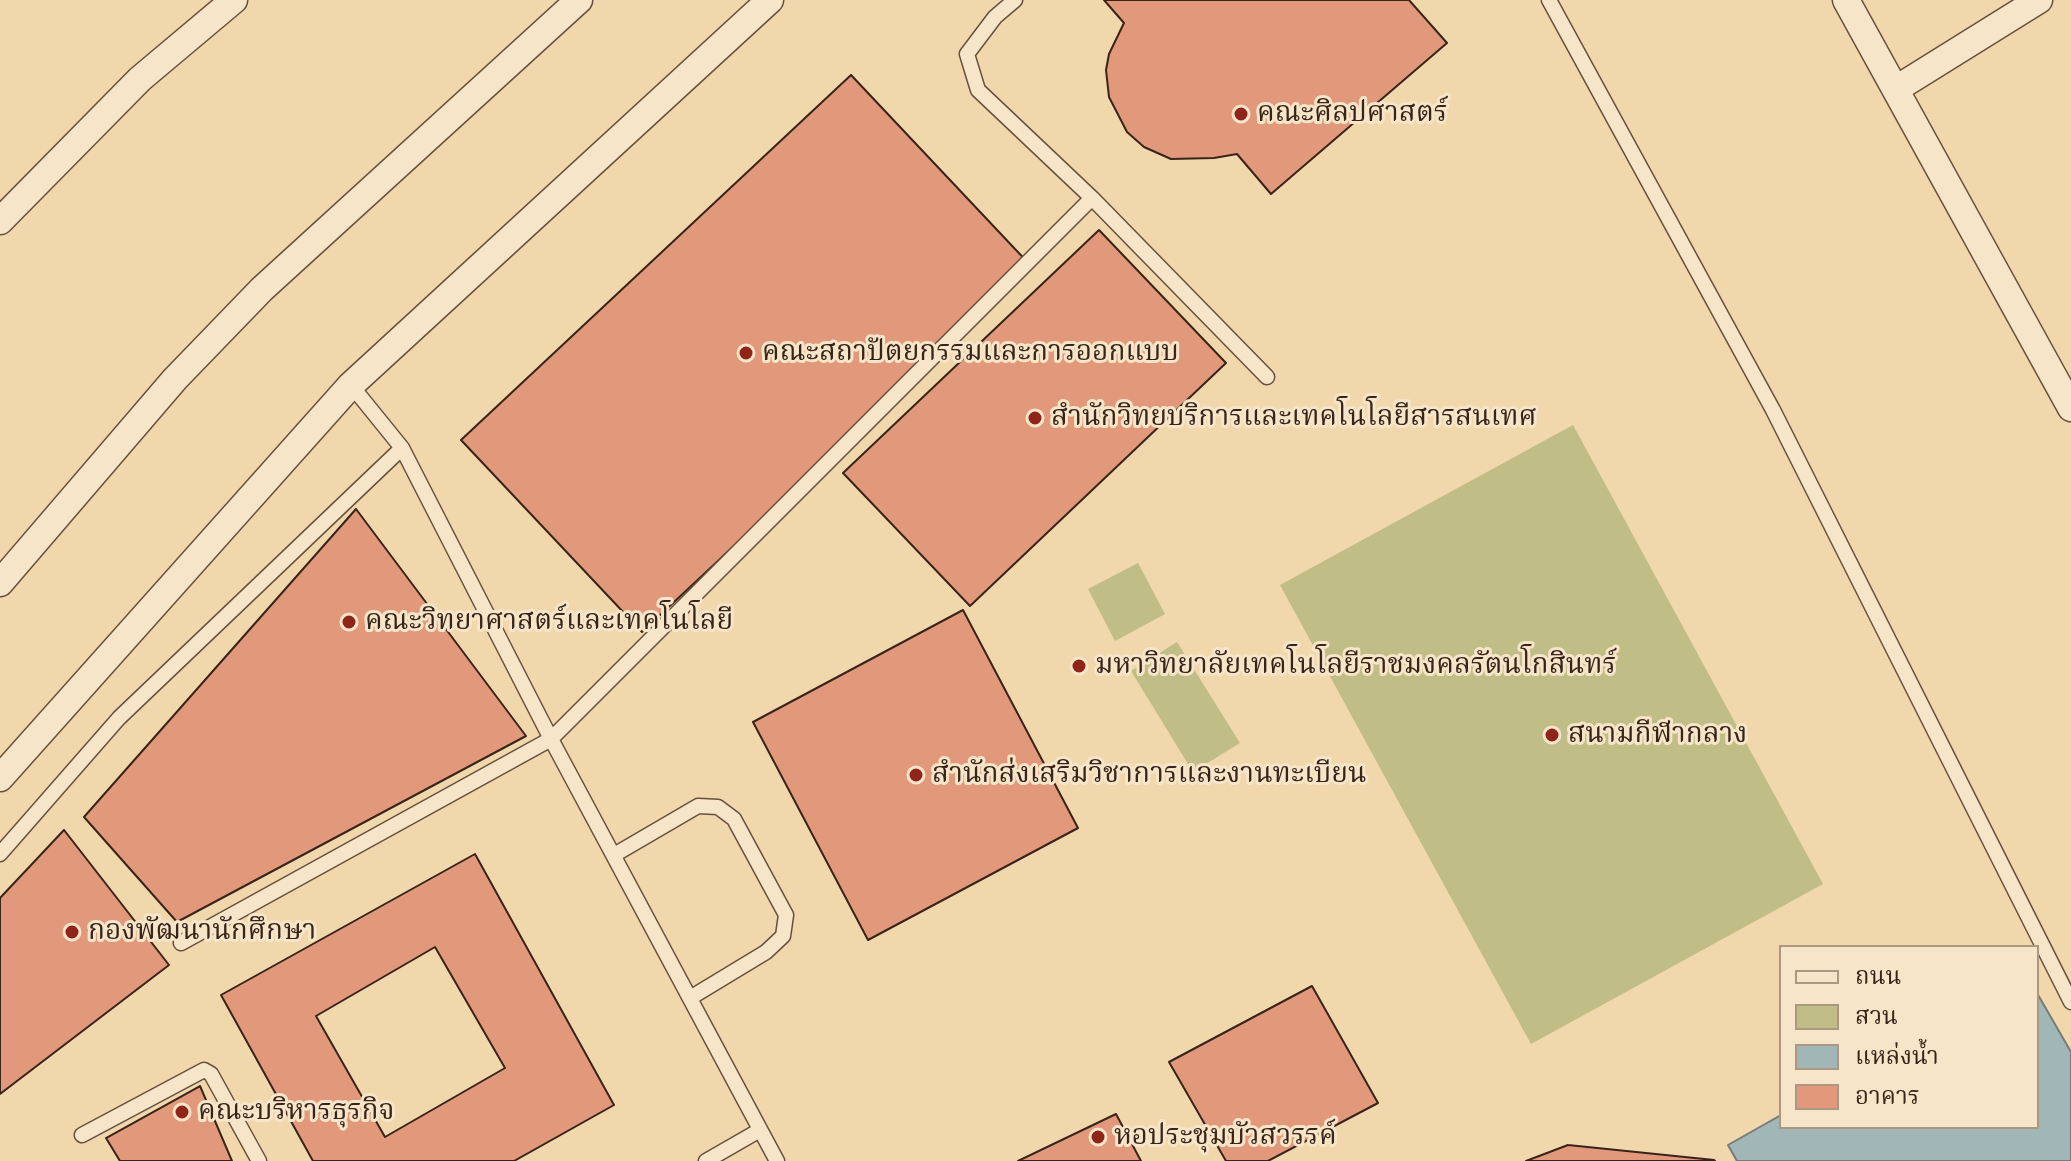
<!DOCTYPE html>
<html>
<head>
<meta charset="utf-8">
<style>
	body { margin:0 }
	#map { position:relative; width:2071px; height:1161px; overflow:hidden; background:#f1d7ac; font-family:"Gentium Book Plus","Noto Serif Thai",serif }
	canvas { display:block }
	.legend { position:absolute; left:1779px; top:945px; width:260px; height:184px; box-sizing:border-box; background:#f6e5c9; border:2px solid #aa9883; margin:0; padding:10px 14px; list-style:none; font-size:24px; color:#392419 }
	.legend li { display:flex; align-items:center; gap:16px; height:40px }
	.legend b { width:40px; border:2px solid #aa9883 }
</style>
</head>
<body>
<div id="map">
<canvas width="2071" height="1161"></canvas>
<ul class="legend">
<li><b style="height:10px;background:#f6e5c9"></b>ถนน</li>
<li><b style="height:22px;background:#c0bd86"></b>สวน</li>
<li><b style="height:22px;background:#a1b6b6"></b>แหล่งน้ำ</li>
<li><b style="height:22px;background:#e2997b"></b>อาคาร</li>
</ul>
</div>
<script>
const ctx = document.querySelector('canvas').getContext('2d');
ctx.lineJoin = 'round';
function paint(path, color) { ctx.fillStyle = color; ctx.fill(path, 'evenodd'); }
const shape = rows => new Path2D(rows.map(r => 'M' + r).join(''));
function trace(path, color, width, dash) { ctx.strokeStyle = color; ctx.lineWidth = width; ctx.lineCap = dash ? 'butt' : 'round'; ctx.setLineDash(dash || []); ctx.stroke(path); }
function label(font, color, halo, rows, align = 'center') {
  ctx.font = font + ' "Gentium Book Plus","Noto Serif Thai",serif'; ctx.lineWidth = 6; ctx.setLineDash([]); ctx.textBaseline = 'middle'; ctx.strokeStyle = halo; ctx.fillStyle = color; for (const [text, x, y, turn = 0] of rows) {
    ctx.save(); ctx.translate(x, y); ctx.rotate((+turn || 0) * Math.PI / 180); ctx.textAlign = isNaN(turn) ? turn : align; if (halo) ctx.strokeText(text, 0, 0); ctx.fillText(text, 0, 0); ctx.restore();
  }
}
paint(shape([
	[1573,425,1823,884,1531,1044,1280,585],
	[1138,563,1165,614,1115,641,1088,589],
	[1177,642,1240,743,1193,772,1131,671]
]), '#c0bd86');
const water = shape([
	[2037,993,2071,1052,2071,1161,1737,1161,1728,1145,1781,1115,1781,1127,2037,1127,2037,993]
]);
paint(water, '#a1b6b6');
trace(water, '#777c77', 2);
const building = shape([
	[1104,0,1409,0,1447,43,1271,194,1237,154,1214,158,1171,159,1144,147,1127,132,1109,97,1106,70,1109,54,1124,23,1104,0],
	[851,75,1032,267,642,632,461,440,851,75],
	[1099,230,1226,363,970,606,843,473,1099,230],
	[356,509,526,736,177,922,84,817,356,509],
	[963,610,1078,828,868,940,753,722,963,610],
	[64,830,169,965,0,1094,0,898,64,830],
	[475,854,614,1105,514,1161,313,1161,221,995,475,854],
	[435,947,505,1068,385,1137,316,1016,435,947],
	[1312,986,1378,1103,1268,1161,1226,1161,1169,1062,1312,986],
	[200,1086,232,1161,120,1161,106,1138,200,1086],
	[1116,1114,1141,1161,1018,1161,1116,1114],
	[1568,1145,1714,1160,1715,1161,1526,1161,1568,1145]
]);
paint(building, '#e2997b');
trace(building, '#392419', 2);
const service = shape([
	[1015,0,995,17,967,54,978,90,1092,198,1267,377],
	[1549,0,1773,410,2071,1002],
	[351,385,402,448,551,739,777,1161],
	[0,854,119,718,402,448],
	[614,855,698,806,718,807,734,819,786,915,783,936,766,952,690,998],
	[181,943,551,739,1092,198],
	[82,1135,204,1070,211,1074,259,1161],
	[706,1161,760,1130]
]);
const minor = shape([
	[1846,0,2071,408],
	[1896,89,2039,0],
	[0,221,140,79,234,0],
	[0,583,175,379,262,289,579,0],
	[0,778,351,385,770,0]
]);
trace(service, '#67513e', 17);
trace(minor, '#67513e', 29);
trace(service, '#f6e5c9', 14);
trace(minor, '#f6e5c9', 26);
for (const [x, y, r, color] of [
	[1241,114,8,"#8f2418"],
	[746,353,8,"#8f2418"],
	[1035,418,8,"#8f2418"],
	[349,622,8,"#8f2418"],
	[1079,666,8,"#8f2418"],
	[1552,735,8,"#8f2418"],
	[916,775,8,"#8f2418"],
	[72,932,8,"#8f2418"],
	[182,1112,8,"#8f2418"],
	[1098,1137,8,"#8f2418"]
]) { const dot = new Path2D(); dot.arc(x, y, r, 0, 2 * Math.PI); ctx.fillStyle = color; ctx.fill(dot); trace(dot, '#f6e5c9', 3); }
label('28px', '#392419', '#f6e5c9', [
	["คณะศิลปศาสตร์",1257,114],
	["คณะสถาปัตยกรรมและการออกแบบ",762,353],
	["สำนักวิทยบริการและเทคโนโลยีสารสนเทศ",1051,418],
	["คณะวิทยาศาสตร์และเทคโนโลยี",365,622],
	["มหาวิทยาลัยเทคโนโลยีราชมงคลรัตนโกสินทร์",1095,666],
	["สนามกีฬากลาง",1568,735],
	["สำนักส่งเสริมวิชาการและงานทะเบียน",932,775],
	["กองพัฒนานักศึกษา",88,932],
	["คณะบริหารธุรกิจ",198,1112],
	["หอประชุมบัวสวรรค์",1114,1137]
], 'left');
</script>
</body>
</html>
